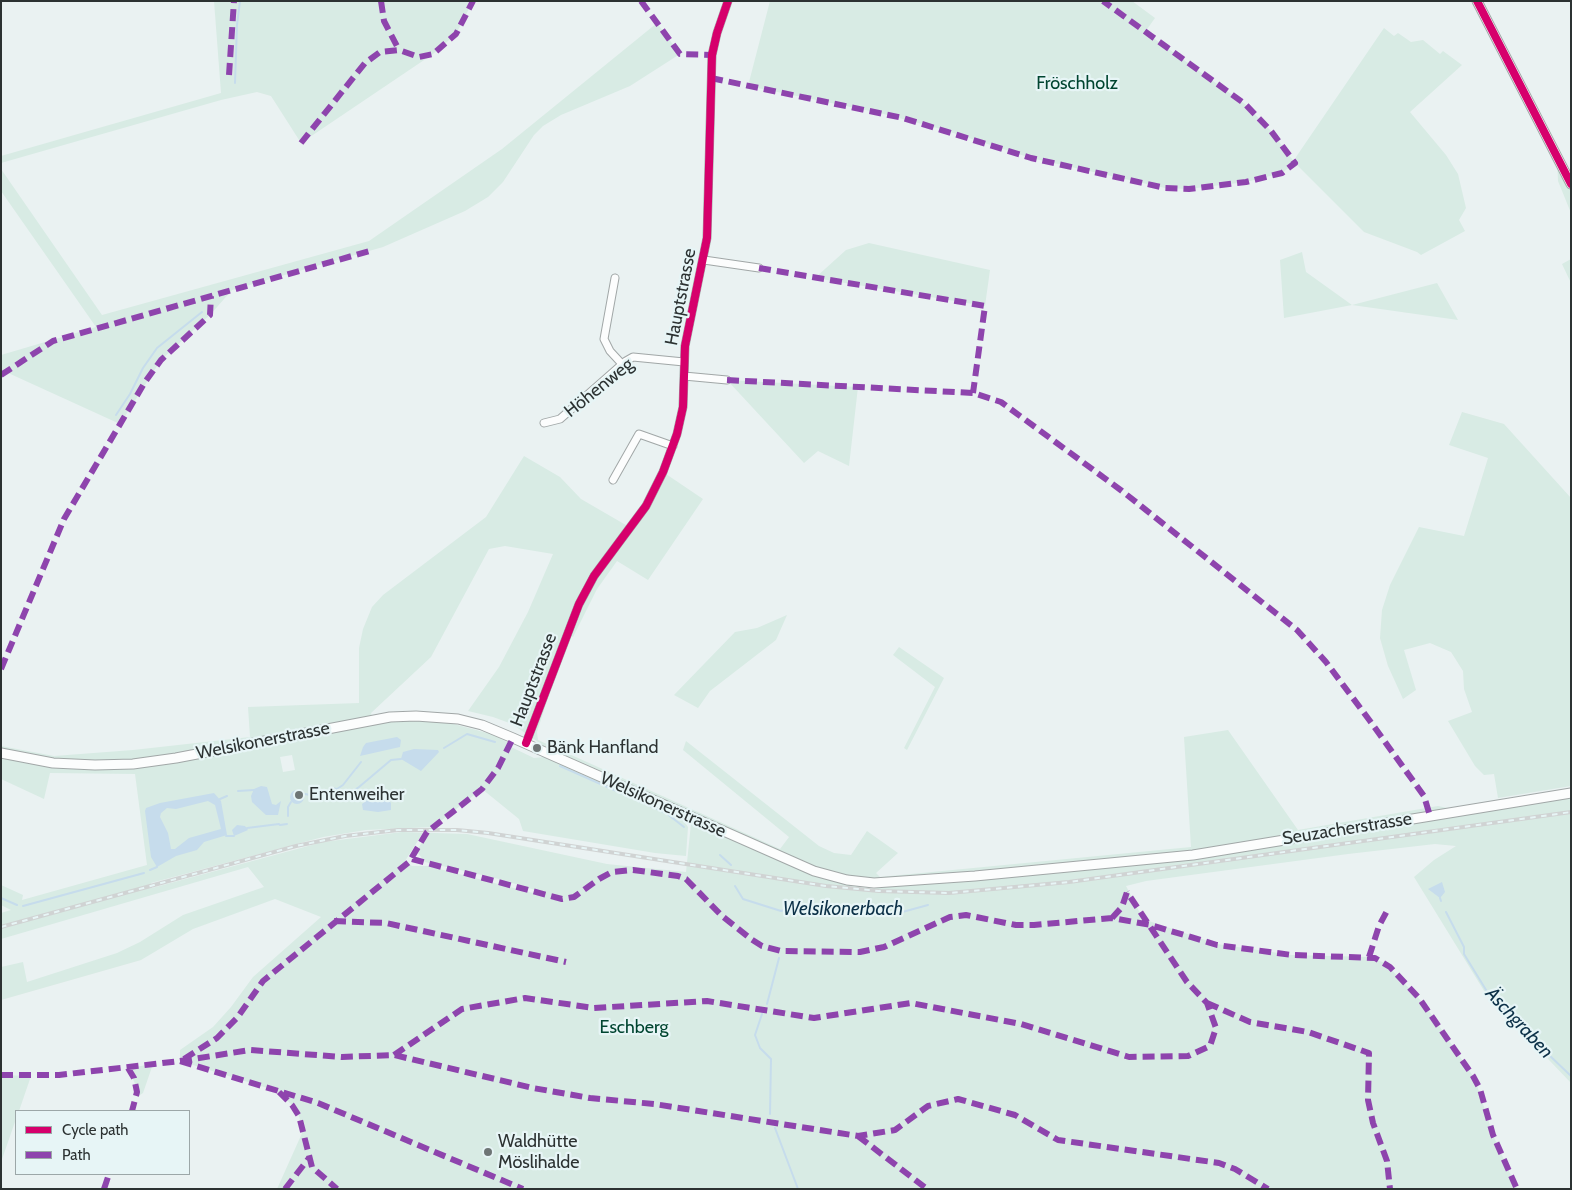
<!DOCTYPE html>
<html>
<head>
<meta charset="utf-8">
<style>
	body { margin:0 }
	#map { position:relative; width:1572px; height:1190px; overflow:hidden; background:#eaf2f2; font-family:Cabin,sans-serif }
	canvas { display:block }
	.frame { position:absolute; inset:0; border:2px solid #2c3232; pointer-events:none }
	.legend { position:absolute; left:15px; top:1110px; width:175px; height:65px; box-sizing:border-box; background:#e7f5f6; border:1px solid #9ca7a8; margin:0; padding:6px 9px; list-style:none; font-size:15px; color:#2c3232 }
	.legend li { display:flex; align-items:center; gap:10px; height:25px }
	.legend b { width:25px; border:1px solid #9ca7a8 }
</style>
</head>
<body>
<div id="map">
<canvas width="1572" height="1190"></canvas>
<div class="frame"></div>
<ul class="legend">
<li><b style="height:6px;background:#d6006c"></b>Cycle path</li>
<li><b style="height:6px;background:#8e44ad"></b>Path</li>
</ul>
</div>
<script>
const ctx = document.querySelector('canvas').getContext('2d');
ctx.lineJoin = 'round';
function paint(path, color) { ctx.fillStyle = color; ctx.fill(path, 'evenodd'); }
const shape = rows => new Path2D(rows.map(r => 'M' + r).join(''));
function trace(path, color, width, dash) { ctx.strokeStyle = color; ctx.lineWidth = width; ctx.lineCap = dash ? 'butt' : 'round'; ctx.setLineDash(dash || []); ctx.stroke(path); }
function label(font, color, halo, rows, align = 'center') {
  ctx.font = font + ' Cabin,sans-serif'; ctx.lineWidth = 4.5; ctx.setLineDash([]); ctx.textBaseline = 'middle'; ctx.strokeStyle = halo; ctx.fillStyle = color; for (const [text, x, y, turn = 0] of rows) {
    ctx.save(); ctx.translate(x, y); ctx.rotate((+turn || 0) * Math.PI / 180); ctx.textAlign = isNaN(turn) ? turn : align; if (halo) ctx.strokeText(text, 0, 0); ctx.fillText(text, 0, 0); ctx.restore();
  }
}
paint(shape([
	[214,1,473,1,456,34,433,54,301,143,271,96,257,92,221,100,1,163,1,156,221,93],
	[770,1,1132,1,1155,18,1145,32,1245,104,1271,131,1295,163,1296,157,1384,28,1394,36,1398,33,1411,42,1423,40,1440,54,1443,51,1462,65,1410,112,1446,155,1458,174,1466,208,1459,220,1465,231,1421,255,1417,252,1364,232,1295,163,1282,173,1246,182,1189,189,1165,188,1031,158,941,129,880,113,748,86],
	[657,23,680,54,630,86,561,115,543,126,534,135,503,182,488,197,465,211,383,247,232,290,210,315,161,360,120,424,6,372,1,378,1,355,96,327,1,191,1,169,102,315,369,241,502,149],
	[1557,157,1571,184,1571,213,1558,181],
	[869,243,990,270,985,306,815,278,846,250],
	[1302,252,1306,272,1352,305,1437,283,1458,320,1352,305,1284,318,1280,260],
	[1571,259,1571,283,1562,264],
	[727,380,858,387,849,466,818,451,804,463],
	[1462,412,1504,424,1571,498,1571,786,1498,798,1494,774,1484,775,1475,766,1448,721,1472,712,1464,689,1463,671,1451,652,1430,643,1404,650,1416,690,1403,699,1388,666,1380,638,1382,610,1390,585,1419,527,1464,536,1488,458,1449,445],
	[524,456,560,477,581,499,631,528,663,472,703,499,648,580,617,561,597,589,573,637,568,635,537,732,538,740,780,849,789,837,683,750,686,741,819,846,834,853,851,855,867,831,898,853,876,873,880,877,1191,847,1184,737,1228,730,1298,830,1438,806,1461,811,1571,793,1571,1083,1486,994,1414,877,1434,860,1456,846,1435,844,1348,854,1146,881,1126,886,1143,919,1217,944,1292,955,1369,957,1385,963,1425,1005,1475,1079,1493,1135,1517,1189,277,1189,303,1131,299,1116,292,1105,277,1091,180,1061,180,1050,213,1027,231,1007,253,977,321,917,275,899,193,929,141,960,1,1000,1,967,23,962,27,982,117,953,140,942,183,915,264,887,248,867,1,939,1,913,11,910,1,905,1,885,23,895,22,900,147,865,135,774,50,773,44,799,1,779,1,746,54,756,133,750,250,737,248,707,359,703,359,648,363,629,372,607,383,595,486,517],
	[505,546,553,554,528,612,499,667,468,711,493,717,512,724,544,746,692,814,686,872,607,864,467,834,402,832,323,842,152,888,151,883,323,837,366,830,433,827,482,789,519,819,523,831,655,853,686,856,688,827,682,818,544,757,534,758,511,747,507,751,510,744,495,735,446,722,373,720,371,713,431,657,489,549],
	[292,755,295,770,283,772,280,757],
	[421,836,426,836,419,847,418,853,425,862,499,879,542,892,541,895,428,866,412,866,405,861],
	[787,615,776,640,710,691,698,708,674,695,735,632,757,628],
	[899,647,944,678,907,750,904,748,935,687,893,655],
	[153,1064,143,1093,137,1097,136,1086,128,1068],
	[1,1075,31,1076,19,1111,16,1111,16,1119,1,1162]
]), '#d8ebe4');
paint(shape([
	[397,737,401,740,400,747,360,756,363,747,366,743],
	[414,749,438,750,439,752,421,771,401,759,403,752],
	[261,786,267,787,272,804,276,805,281,801,278,815,266,815,252,802,251,796,254,789],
	'290 797a7 7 0 1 1 14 0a7 7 0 1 1-14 0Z',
	[380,790,391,803,391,810,378,812,363,810,362,804],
	[214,793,221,801,227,835,204,842,197,850,176,856,157,867,151,857,145,811,146,808,160,803],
	[208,801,215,805,221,829,189,838,175,849,171,849,168,833,160,817,161,813,167,808,176,809],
	[237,825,245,826,248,830,234,836,232,830],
	[1442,882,1445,892,1440,898,1428,889]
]), '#c6dcec');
trace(shape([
	[235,83,237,25,240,1],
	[116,415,130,394,143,368,157,348,202,312],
	[444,748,467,734,495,742],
	[560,766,666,813,684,827],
	[238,791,254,790],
	[305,794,325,798,332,794,344,797,359,787,391,760,401,759],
	[326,796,331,788,337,789,343,785,361,762],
	[220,799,227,796],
	[288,816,288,807,291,802],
	[280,825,287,824],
	[247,828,279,824],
	[226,836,234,836],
	[720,855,731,865],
	[150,870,157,867],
	[735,886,743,899,781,911,792,907,805,913,826,909,895,914,928,905],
	[1,898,17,905],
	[1440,898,1441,901],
	[23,906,144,873],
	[1446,912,1464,947,1464,954,1491,998,1501,1005,1525,1032,1571,1076],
	[767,1004,779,958],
	[762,1014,755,1035,760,1048,771,1059,770,1114],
	[775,1128,798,1189]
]), '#c6dcec', 2);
const street = shape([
	[704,260,759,268],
	[615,278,604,339,610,351,622,364],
	[684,376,727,380],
	[544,423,560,419,626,361,633,357,684,362],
	[613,480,639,434,673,446],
	[526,743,579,604,594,576,646,506,663,472,677,434,683,407,685,346,707,238,712,55,717,33,728,1]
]);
const secondary = shape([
	[1477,1,1571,184],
	[1,753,53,763,95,765,133,764,176,758,390,717,416,716,458,719,482,725,513,738,814,871,847,880,874,883,975,876,1193,855,1571,793]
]);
trace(street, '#a1a7a7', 9);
trace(secondary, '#a1a7a7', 11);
trace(street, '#fcfdfd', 7);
trace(secondary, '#fcfdfd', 9);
const rail = shape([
	[1,927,296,846,345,836,398,830,457,830,488,833,826,886,879,891,949,893,1069,882,1571,812]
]);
trace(rail, '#d0d3d3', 4);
trace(rail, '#e7f5f6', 2, [5.5]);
trace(shape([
	[381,1,384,21,399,50],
	[641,1,680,54,712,55],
	[229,75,234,1],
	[711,78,903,118,1031,158,1165,188,1189,189,1246,182,1282,173,1295,163,1271,131,1245,104,1103,1],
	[301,143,365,63,380,52,399,50,419,57,433,54,456,34,473,1],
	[759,268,985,306,973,393],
	[1,375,53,341,373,250],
	[727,380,973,393,1001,402,1122,491,1297,630,1326,662,1370,721,1424,796,1430,816],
	[1,669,64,519,145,382,161,360,210,315,211,296],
	[412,859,562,899,574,897,599,879,612,872,633,870,678,876,686,879,722,916,751,939,762,946,781,951,860,952,884,947,950,917,966,915,1016,925,1034,925,1112,918,1151,925,1217,945,1292,955,1375,958,1390,967,1419,998,1473,1076,1480,1089,1493,1135,1517,1189],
	[1112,918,1122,907,1127,892],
	[334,921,386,923,566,962],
	[1369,957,1379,926,1388,909],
	[1207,1003,1250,1022,1308,1032,1369,1053,1368,1100,1373,1123,1387,1161,1390,1189],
	[394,1055,462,1009,525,998,594,1008,707,1001,814,1018,911,1003,1021,1024,1129,1057,1188,1056,1210,1046,1216,1028,1207,1003,1187,982,1127,892],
	[184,1059,217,1038,237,1018,263,981,409,862,427,832,482,789,498,768,513,738],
	[180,1061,250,1050,342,1057,394,1055,533,1088,590,1098,654,1104,858,1136,895,1130,928,1106,958,1099,1015,1115,1058,1140,1219,1163,1235,1169,1268,1189],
	[128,1068,134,1078,137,1092,132,1111],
	[1,1075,59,1075,180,1061,318,1103,523,1189],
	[279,1092,292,1105,299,1116,312,1167,337,1189],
	[858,1136,927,1189],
	[104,1189,109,1174],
	[285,1189,309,1158]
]), '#8e44ad', 6, [12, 6]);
trace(shape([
	[1477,1,1571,184],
	[526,743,579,604,594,576,646,506,663,472,677,434,683,407,685,346,707,238,712,55,717,33,728,1]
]), '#d6006c', 8);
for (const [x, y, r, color] of [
	[537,748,5,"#6e7575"],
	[299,795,5,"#6e7575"],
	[488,1152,5,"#6e7575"]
]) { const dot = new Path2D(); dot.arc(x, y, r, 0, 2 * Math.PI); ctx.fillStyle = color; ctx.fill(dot); trace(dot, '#e7f5f6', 2); }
label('18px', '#004530', '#e7f5f6', [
	["Fröschholz",1077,84],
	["Eschberg",634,1028]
]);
label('18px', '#2c3232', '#e7f5f6', [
	["Hauptstrasse",681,297,-79],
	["Höhenweg",599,388,-39],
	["Hauptstrasse",534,680,-69],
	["Welsikonerstrasse",263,741,-11],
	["Welsikonerstrasse",663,805,24],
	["Seuzacherstrasse",1347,829,-9]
]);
label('18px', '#2c3232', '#e7f5f6', [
	["Bänk Hanfland",547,748],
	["Entenweiher",309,795],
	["Waldhütte",498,1142],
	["Möslihalde",498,1163]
], 'left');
label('italic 19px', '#0b3047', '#e7f5f6', [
	["Welsikonerbach",843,909],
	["Äschgraben",1519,1023,47]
]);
</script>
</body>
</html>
